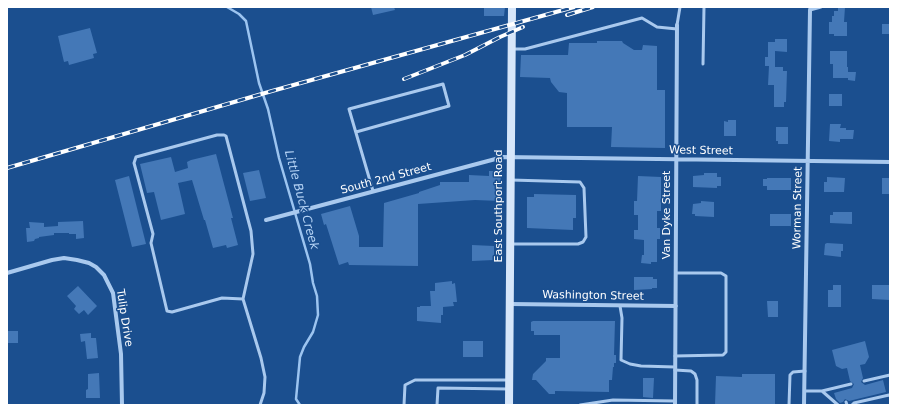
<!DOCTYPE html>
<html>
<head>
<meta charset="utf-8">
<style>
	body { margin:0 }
	#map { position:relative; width:897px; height:412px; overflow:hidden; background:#1b4f8f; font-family:"DejaVu Sans",sans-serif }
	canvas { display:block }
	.frame { position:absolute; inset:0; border:8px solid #fff; pointer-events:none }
</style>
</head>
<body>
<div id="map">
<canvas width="897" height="412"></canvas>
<div class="frame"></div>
</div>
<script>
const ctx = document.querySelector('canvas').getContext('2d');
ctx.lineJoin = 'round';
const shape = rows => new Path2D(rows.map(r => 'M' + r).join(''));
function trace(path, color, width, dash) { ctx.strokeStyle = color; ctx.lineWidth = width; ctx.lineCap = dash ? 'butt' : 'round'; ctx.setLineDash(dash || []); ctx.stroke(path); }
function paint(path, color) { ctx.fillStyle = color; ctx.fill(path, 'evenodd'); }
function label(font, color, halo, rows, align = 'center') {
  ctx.font = font + ' "DejaVu Sans",sans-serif'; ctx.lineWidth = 3; ctx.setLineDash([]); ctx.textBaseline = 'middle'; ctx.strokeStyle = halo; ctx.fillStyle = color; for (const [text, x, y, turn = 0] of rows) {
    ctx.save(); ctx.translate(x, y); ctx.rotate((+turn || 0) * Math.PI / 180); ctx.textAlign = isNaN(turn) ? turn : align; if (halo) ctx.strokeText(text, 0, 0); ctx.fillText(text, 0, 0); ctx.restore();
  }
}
trace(shape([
	[227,7,239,14,246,21,259,83,268,109,279,158,310,264,313,283,317,296,318,315,313,332,304,347,300,357,296,399,300,405]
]), '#9cc4f0', 2.5);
paint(shape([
	[371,7,394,7,395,10,373,15],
	[484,7,505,7,504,16,484,16],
	[838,7,845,7,844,22,847,22,847,36,834,36,834,34,829,34,829,22,832,22,832,16,834,16,834,11,838,11],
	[882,24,890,24,890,34,882,34],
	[90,28,97,53,93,54,94,58,69,65,68,61,64,62,58,36],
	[775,39,787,39,787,52,775,51,775,67,783,67,783,71,787,71,786,102,784,102,784,107,774,107,774,85,768,85,769,66,765,66,765,57,768,57,768,42,775,42],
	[597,41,622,41,623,43,634,50,642,50,643,45,657,46,657,90,665,90,665,148,611,147,612,127,567,127,567,93,559,92,551,82,550,78,520,77,521,55,568,55,569,43,597,43],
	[830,51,847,51,847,67,848,67,848,72,856,72,855,81,848,80,848,78,833,78,833,64,830,64],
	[829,94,842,94,842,106,829,106],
	[728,120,736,120,736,136,724,136,724,121,728,122],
	[830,124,841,124,840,128,846,128,846,130,854,130,853,139,840,139,840,142,829,141],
	[776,127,788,127,788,144,778,144,778,141,776,141],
	[216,154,233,218,231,218,238,245,227,248,226,245,213,248,205,220,204,220,192,180,178,183,185,214,161,220,154,192,147,193,140,164,171,157,175,172,188,168,187,162,191,160],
	[259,170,266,198,250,201,243,173],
	[489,171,501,171,500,201,475,200,418,204,418,266,349,265,348,262,339,265,326,224,324,225,321,214,350,206,359,236,359,247,383,247,384,203,419,193,419,192,440,185,440,182,469,182,469,175,489,176],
	[704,173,717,173,717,177,721,177,721,186,717,186,717,188,693,187,693,176,704,175],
	[129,176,146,244,132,247,115,180],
	[638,176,661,177,661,211,657,211,657,228,660,228,660,239,657,239,657,262,651,262,651,264,641,263,642,255,644,255,644,240,634,239,634,230,638,230,638,215,634,215,634,201,637,201],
	[827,177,845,178,844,192,824,192,824,182,827,182],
	[767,178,791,178,791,190,767,190,767,186,763,186,763,179,767,179],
	[882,178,890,178,890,194,882,194],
	[534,194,576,195,576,218,573,218,573,230,527,228,527,197,534,197],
	[701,201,714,202,714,217,695,216,695,214,692,214,693,204,701,203],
	[833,212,852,212,852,224,830,223,830,215,833,215],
	[770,214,791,214,791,226,770,226],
	[83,221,84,238,76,239,76,234,69,234,69,233,54,233,54,235,39,237,39,238,35,239,34,241,27,242,26,228,30,228,29,222,44,223,44,227,58,226,58,222],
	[827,243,843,244,843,251,841,251,841,257,824,255,825,244],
	[472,245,494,246,494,260,472,261],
	[634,277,653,277,653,279,657,279,657,288,652,288,652,289,634,290],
	[452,281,452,284,455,283,457,302,453,302,454,306,443,307,443,315,441,315,441,323,417,321,417,307,420,307,420,306,431,306,430,291,435,291,435,283],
	[833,285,841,285,841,307,828,307,828,290,833,290],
	[872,285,890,285,890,300,872,299],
	[78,286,97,306,88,315,84,310,79,314,74,309,76,306,67,296],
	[767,301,778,301,778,317,768,317],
	[533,321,615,321,614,355,616,355,616,363,614,363,614,367,613,367,612,380,609,380,609,392,555,391,555,394,549,394,536,380,532,380,533,374,546,361,546,358,560,358,560,335,534,335,534,331,531,331,531,322],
	[7,331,18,331,18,343,7,343],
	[91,333,91,338,96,338,98,358,87,359,85,341,81,342,80,334],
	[463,341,483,341,483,357,463,357],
	[865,341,869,357,865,364,860,365,863,378,861,382,865,385,883,380,886,392,849,401,845,399,843,402,840,403,836,399,834,393,852,388,854,384,850,381,847,368,842,369,836,366,832,350],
	[99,373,100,398,86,398,86,390,88,389,88,374],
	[742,374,775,374,775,405,715,405,716,376,742,377],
	[643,378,654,378,653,398,643,397]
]), '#4478b7');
trace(shape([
	[810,7,810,10,821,7],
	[677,25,680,7],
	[512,49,525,49,642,18,657,27,677,29],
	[703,64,704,7],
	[356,132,449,106,443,84,349,109,373,191],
	[511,180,580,182,584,188,586,237,583,242,578,244,512,244],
	[243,299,222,298,172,312,167,311,151,243,153,234,134,163,136,157,217,135,224,135,226,136,251,231,253,254,243,299,261,358,265,377,264,393,260,405],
	[620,306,622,318,621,360,630,364,641,366,675,367],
	[675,356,723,355,726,352,726,276,721,273,676,273],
	[675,370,691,371,695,374,697,380,697,405],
	[864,381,890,375],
	[805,391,822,391,838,405],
	[822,391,851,384],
	[846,402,847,405],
	[404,405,405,385,415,380,507,380],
	[437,405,438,388,509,389],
	[580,405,613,400,675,401],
	[789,405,790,375,793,372,805,371],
	[852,405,854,403,889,395,890,396]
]), '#a9c9ee', 3);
trace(shape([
	[266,220,503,157,890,162],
	[7,273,52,260,64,258,77,260,89,263,96,267,104,275,113,293,121,354,122,405],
	[510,304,676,306],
	[675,405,677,25],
	[804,405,810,10]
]), '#a9c9ee', 4);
trace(shape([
	[509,405,512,7]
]), '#d6e6fa', 8);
const rail = shape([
	[567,15,593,7],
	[404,79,465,55,500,37,523,27],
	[7,168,272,91,574,7]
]);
trace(rail, '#fff', 4);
trace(rail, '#1b4f8f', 2.5, [8]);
label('11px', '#fff', '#1b4f8f', [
	["West Street",701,151,1],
	["South 2nd Street",386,179,-15],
	["East Southport Road",499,206,-90],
	["Worman Street",798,208,-89],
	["Van Dyke Street",667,215,-90],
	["Washington Street",593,296,1],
	["Tulip Drive",124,318,81]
]);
label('italic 12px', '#b5d3f5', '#1b4f8f', [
	["Little Buck Creek",301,200,75]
]);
</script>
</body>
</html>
